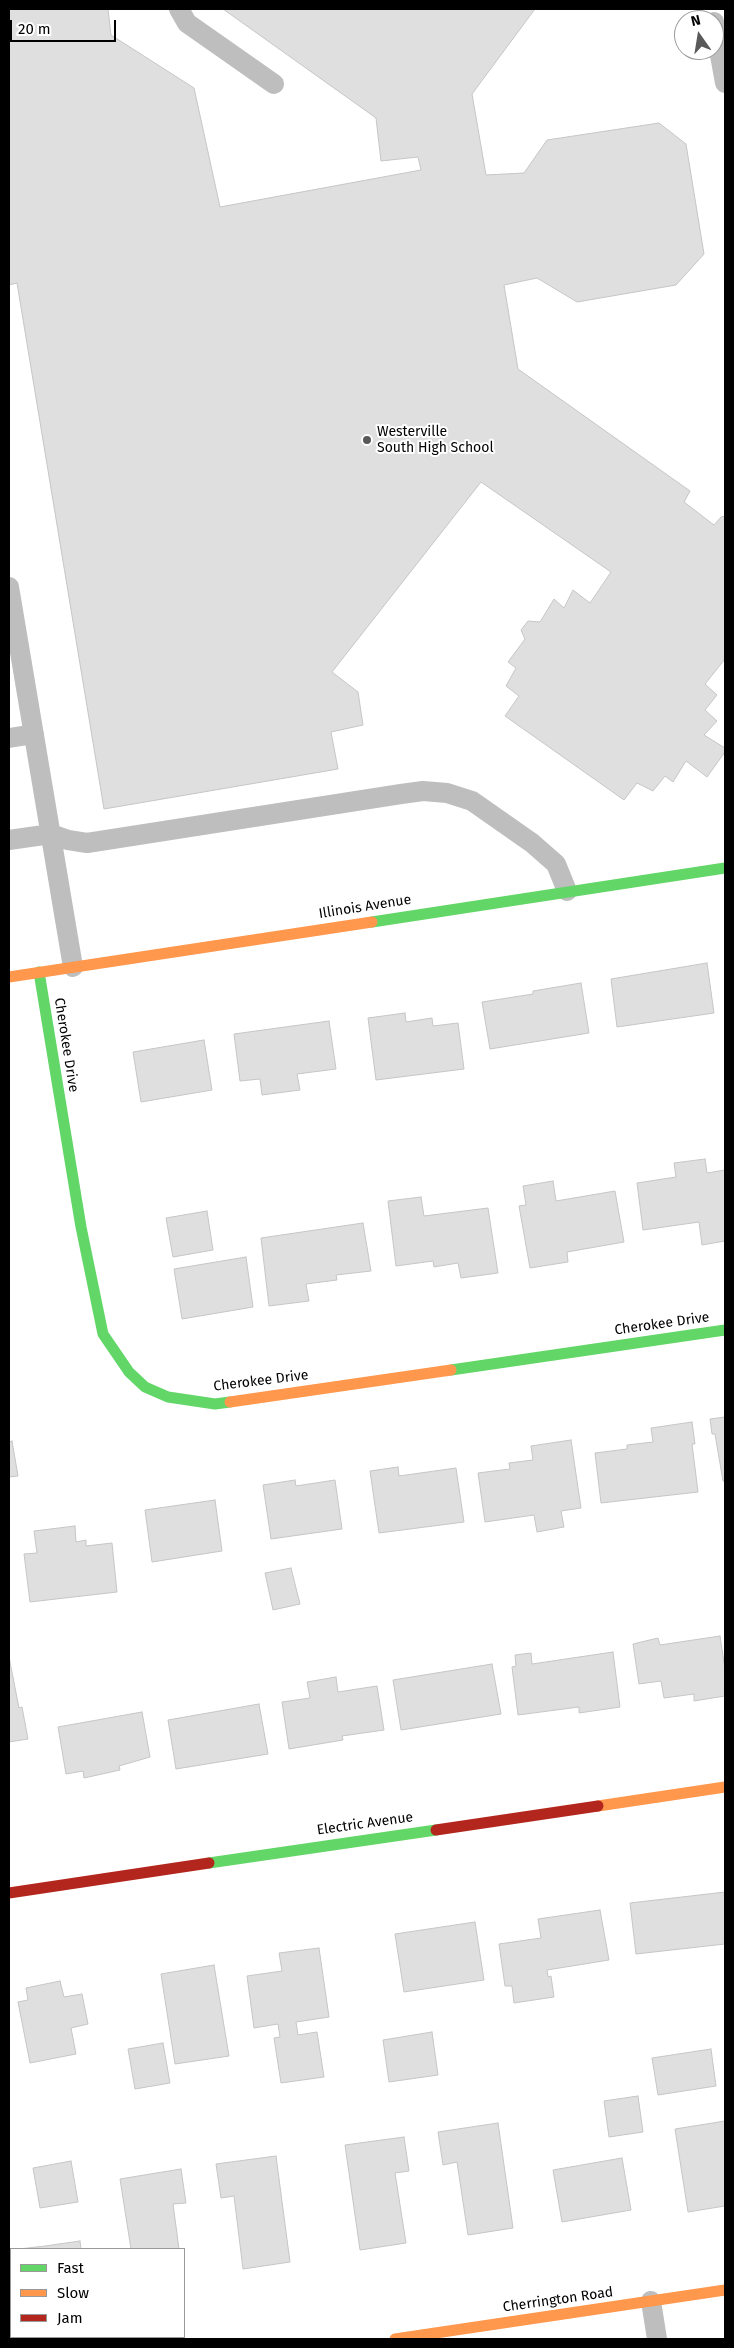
<!DOCTYPE html>
<html>
<head>
<meta charset="utf-8">
<style>
	body { margin:0 }
	#map { position:relative; width:734px; height:2348px; overflow:hidden; background:#fff; font-family:"Fira Sans",sans-serif }
	canvas { display:block }
	.frame { position:absolute; inset:0; border:10px solid #000; pointer-events:none }
	.legend { position:absolute; left:10px; top:2248px; width:175px; height:90px; box-sizing:border-box; background:#fff; border:1px solid #999; margin:0; padding:6px 9px; list-style:none; font-size:15px; color:#000 }
	.legend li { display:flex; align-items:center; gap:10px; height:25px }
	.legend b { width:25px; border:1px solid #999 }
	.north { position:absolute; left:674px; top:10px; width:50px; height:50px; box-sizing:border-box; background:#fff; border:1px solid #999; border-radius:50%; rotate:347deg; font-size:14px; font-weight:700; line-height:20px; text-align:center; color:#000 }
	.north::after { content:''; display:block; margin:auto; width:18px; height:22px; background:#595959; clip-path:polygon(50% 0,100% 100%,50% 72%,0 100%) }
	.scale { position:absolute; left:10px; top:20px; width:106px; height:22px; box-sizing:border-box; border:2px solid #000; border-top:0; padding-left:6px; font-size:15px; line-height:18px; white-space:nowrap; color:#000; -webkit-text-stroke:4px #fff; paint-order:stroke }
</style>
</head>
<body>
<div id="map">
<canvas width="734" height="2348"></canvas>
<div class="frame"></div>
<ul class="legend">
<li><b style="height:6px;background:#63d668"></b>Fast</li>
<li><b style="height:6px;background:#ff974d"></b>Slow</li>
<li><b style="height:6px;background:#b3261e"></b>Jam</li>
</ul>
<div class="north">N</div>
<div class="scale">20 m</div>
</div>
<script>
const ctx = document.querySelector('canvas').getContext('2d');
ctx.lineJoin = 'round';
function paint(path, color) { ctx.fillStyle = color; ctx.fill(path, 'evenodd'); }
const shape = rows => new Path2D(rows.map(r => 'M' + r).join(''));
function trace(path, color, width, dash) { ctx.strokeStyle = color; ctx.lineWidth = width; ctx.lineCap = dash ? 'butt' : 'round'; ctx.setLineDash(dash || []); ctx.stroke(path); }
function label(font, color, halo, rows, align = 'center') {
  ctx.font = font + ' "Fira Sans",sans-serif'; ctx.lineWidth = 4; ctx.setLineDash([]); ctx.textBaseline = 'middle'; ctx.strokeStyle = halo; ctx.fillStyle = color; for (const [text, x, y, turn = 0] of rows) {
    ctx.save(); ctx.translate(x, y); ctx.rotate((+turn || 0) * Math.PI / 180); ctx.textAlign = isNaN(turn) ? turn : align; if (halo) ctx.strokeText(text, 0, 0); ctx.fillText(text, 0, 0); ctx.restore();
  }
}
const building = shape([
	[9,9,108,9,111,35,194,88,220,207,421,170,418,157,381,161,376,118,223,9,535,9,472,94,486,175,524,173,547,140,659,123,686,144,704,254,676,285,577,302,537,278,504,285,518,369,690,491,684,502,714,525,721,517,725,516,725,659,705,684,717,695,705,710,717,721,704,735,725,748,725,752,707,777,686,761,673,782,665,776,653,791,637,783,624,800,505,716,519,696,506,686,516,668,508,662,525,639,521,630,528,621,540,622,554,599,564,608,573,590,590,603,611,572,481,482,332,672,358,692,363,725,331,732,338,769,104,809,17,283,9,285,9,9],
	[707,963,714,1013,617,1027,611,979,707,963],
	[581,983,589,1033,490,1049,482,1002,533,994,533,991,581,983],
	[405,1013,406,1022,432,1018,433,1026,458,1023,464,1069,376,1080,368,1018,405,1013],
	[329,1021,336,1069,297,1074,300,1090,262,1095,260,1079,240,1081,234,1034,329,1021],
	[204,1040,212,1090,141,1102,133,1052,204,1040],
	[705,1159,707,1173,725,1170,725,1241,702,1245,699,1222,643,1230,637,1183,676,1177,674,1163,705,1159],
	[553,1181,556,1201,615,1191,624,1242,567,1252,568,1262,530,1268,519,1206,526,1205,523,1186,553,1181],
	[421,1197,424,1216,488,1208,498,1273,461,1278,458,1263,434,1267,433,1261,396,1266,388,1201,421,1197],
	[207,1211,213,1250,173,1257,166,1218,207,1211],
	[363,1223,371,1271,336,1275,337,1280,306,1284,309,1301,269,1306,261,1238,363,1223],
	[246,1257,253,1307,182,1319,174,1269,246,1257],
	[725,1417,725,1481,723,1481,715,1434,712,1434,710,1419,725,1417],
	[692,1422,695,1444,692,1444,698,1492,601,1503,595,1453,627,1449,627,1445,653,1442,651,1428,692,1422],
	[571,1440,581,1508,561,1511,564,1527,537,1532,534,1515,485,1522,478,1473,510,1469,509,1463,533,1460,531,1446,571,1440],
	[12,1441,18,1476,9,1477,9,1442,12,1441],
	[398,1467,399,1476,456,1468,464,1522,379,1533,370,1471,398,1467],
	[295,1480,296,1486,335,1480,342,1529,271,1539,263,1485,295,1480],
	[215,1500,222,1551,152,1562,145,1510,215,1500],
	[75,1526,76,1542,86,1540,86,1546,112,1543,117,1592,30,1602,24,1554,37,1553,34,1531,75,1526],
	[291,1568,300,1604,273,1610,265,1573,291,1568],
	[720,1636,725,1669,725,1696,694,1701,694,1694,664,1698,661,1681,639,1684,633,1644,658,1638,660,1645,720,1636],
	[613,1652,620,1707,579,1713,579,1707,518,1715,512,1667,516,1666,515,1655,531,1653,532,1664,613,1652],
	[9,1657,19,1708,22,1707,28,1739,9,1742,9,1657],
	[492,1664,501,1714,401,1730,393,1680,492,1664],
	[336,1677,338,1692,377,1686,384,1730,342,1736,343,1740,289,1749,282,1702,310,1698,307,1682,336,1677],
	[259,1704,268,1754,176,1769,168,1720,259,1704],
	[142,1712,150,1757,119,1766,120,1770,84,1778,83,1771,66,1774,58,1727,142,1712],
	[725,1892,725,1944,636,1954,630,1903,725,1892],
	[600,1910,609,1960,547,1970,548,1977,551,1976,554,1997,514,2003,512,1986,505,1986,499,1944,541,1938,538,1919,600,1910],
	[475,1922,484,1980,404,1992,395,1934,475,1922],
	[319,1948,329,2017,296,2022,298,2035,317,2032,324,2077,281,2083,274,2038,280,2037,278,2024,254,2028,247,1976,282,1971,279,1953,319,1948],
	[214,1965,229,2056,175,2064,161,1974,214,1965],
	[60,1981,64,1997,82,1994,88,2024,71,2028,76,2054,30,2063,18,2002,28,2000,26,1988,60,1981],
	[432,2032,438,2075,389,2082,383,2040,432,2032],
	[163,2043,170,2083,135,2089,128,2049,163,2043],
	[711,2049,716,2086,658,2095,652,2058,711,2049],
	[638,2096,643,2132,609,2137,604,2101,638,2096],
	[725,2121,725,2206,688,2212,675,2129,725,2121],
	[498,2123,513,2228,468,2235,457,2162,443,2165,438,2132,498,2123],
	[404,2137,409,2171,395,2173,406,2243,360,2250,345,2145,404,2137],
	[276,2156,290,2262,243,2269,234,2196,221,2198,216,2164,276,2156],
	[622,2158,631,2210,562,2222,553,2170,622,2158],
	[71,2161,78,2202,40,2208,33,2168,71,2161],
	[181,2169,186,2203,173,2204,179,2249,131,2249,120,2179,181,2169],
	[80,2241,81,2249,19,2249,45,2246,80,2241]
]);
paint(building, '#dfdfdf');
trace(building, '#c6c6c6', 1);
trace(shape([
	[179,9,187,23,274,84],
	[714,22,725,83],
	[9,587,73,967],
	[9,738,34,734],
	[9,840,51,834,68,840,87,843,401,794,423,791,447,793,472,801,532,843,556,864,567,891],
	[651,2301,657,2339]
]), '#bebebe', 20);
trace(shape([
	[372,922,725,868],
	[39,972,81,1227,103,1334,129,1372,145,1387,168,1397,215,1404,230,1402],
	[451,1370,725,1330],
	[209,1863,436,1830]
]), '#63d668', 11);
trace(shape([
	[9,977,372,922],
	[230,1402,451,1370],
	[598,1806,725,1787],
	[395,2339,725,2290]
]), '#ff974d', 11);
trace(shape([
	[436,1830,598,1806],
	[9,1893,209,1863]
]), '#b3261e', 11);
for (const [x, y, r, color] of [
	[367,440,5,"#595959"]
]) { const dot = new Path2D(); dot.arc(x, y, r, 0, 2 * Math.PI); ctx.fillStyle = color; ctx.fill(dot); trace(dot, '#fff', 2); }
label('14px', '#000', '#fff', [
	["Westerville",377,432],
	["South High School",377,448]
], 'left');
label('14px', '#000', '#fff', [
	["Illinois Avenue",365,907,-9],
	["Cherokee Drive",66,1045,81],
	["Cherokee Drive",662,1324,-8],
	["Cherokee Drive",261,1381,-7],
	["Electric Avenue",365,1824,-8],
	["Cherrington Road",558,2300,-8]
]);
</script>
</body>
</html>
